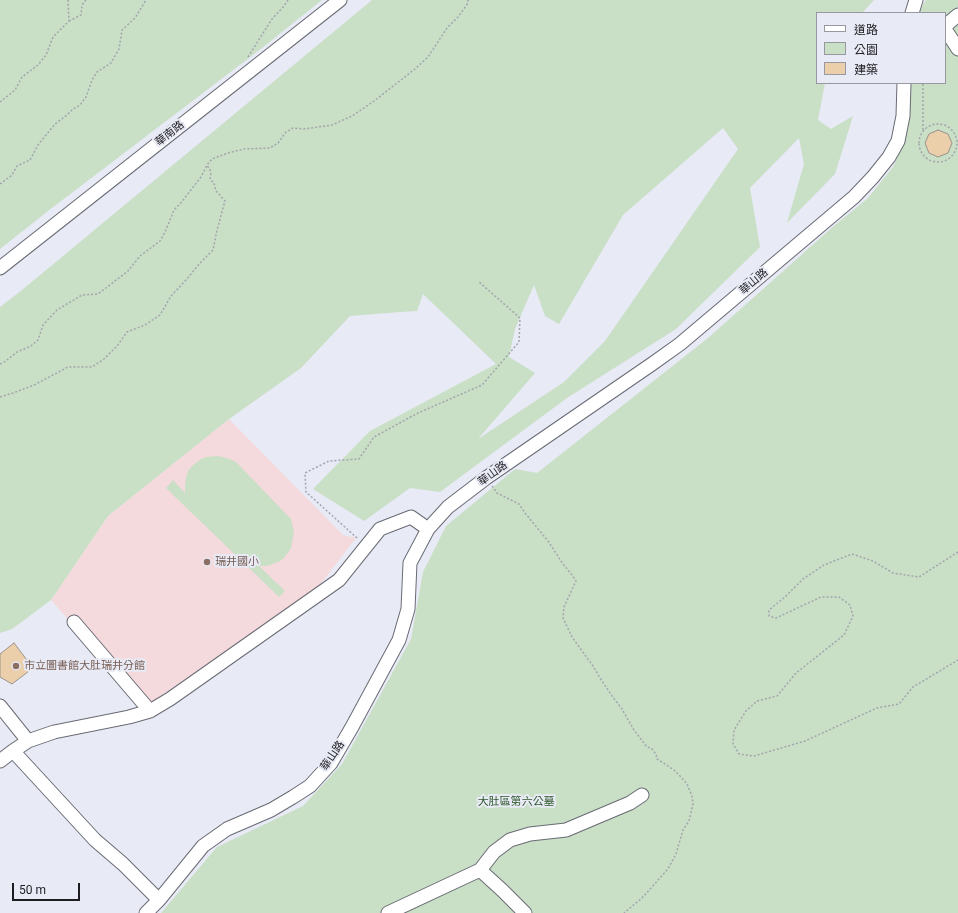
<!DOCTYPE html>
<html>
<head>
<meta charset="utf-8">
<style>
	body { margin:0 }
	#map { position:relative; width:958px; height:913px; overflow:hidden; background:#e8eaf5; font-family:Roboto,"Noto Sans TC",sans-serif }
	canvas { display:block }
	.legend { position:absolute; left:816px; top:12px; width:130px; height:72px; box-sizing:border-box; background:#e8eaf5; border:1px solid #9798a0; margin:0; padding:5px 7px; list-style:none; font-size:12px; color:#1d1d21 }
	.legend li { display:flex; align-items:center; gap:8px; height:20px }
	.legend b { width:20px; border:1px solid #9798a0 }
	.scale { position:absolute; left:12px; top:883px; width:68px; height:18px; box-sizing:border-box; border:2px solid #1d1d21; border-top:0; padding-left:5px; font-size:12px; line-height:14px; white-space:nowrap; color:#1d1d21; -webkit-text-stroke:3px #e8eaf5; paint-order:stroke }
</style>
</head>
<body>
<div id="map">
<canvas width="958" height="913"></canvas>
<ul class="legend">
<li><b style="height:5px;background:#fff"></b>道路</li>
<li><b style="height:11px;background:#c9dfc6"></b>公園</li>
<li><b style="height:11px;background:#ebceaa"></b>建築</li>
</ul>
<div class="scale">50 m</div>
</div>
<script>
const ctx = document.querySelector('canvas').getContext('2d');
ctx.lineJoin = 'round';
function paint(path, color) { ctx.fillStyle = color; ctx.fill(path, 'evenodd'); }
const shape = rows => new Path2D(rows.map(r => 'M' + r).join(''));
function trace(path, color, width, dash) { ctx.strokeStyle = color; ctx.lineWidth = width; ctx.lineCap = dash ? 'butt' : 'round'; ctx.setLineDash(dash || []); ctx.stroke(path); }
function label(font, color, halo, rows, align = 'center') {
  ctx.font = font + ' Roboto,"Noto Sans TC",sans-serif'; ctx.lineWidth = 4; ctx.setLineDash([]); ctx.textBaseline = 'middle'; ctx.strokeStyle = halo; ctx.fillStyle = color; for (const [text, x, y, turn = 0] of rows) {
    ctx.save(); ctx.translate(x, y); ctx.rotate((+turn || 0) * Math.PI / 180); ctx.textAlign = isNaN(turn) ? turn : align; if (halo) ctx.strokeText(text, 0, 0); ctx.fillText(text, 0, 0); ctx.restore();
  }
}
paint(shape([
	[229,419,343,535,356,538,319,586,145,707,51,600,108,516]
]), '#f4dadc');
paint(shape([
	[0,0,322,0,262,48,48,211,0,249],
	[372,0,874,0,862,13,817,13,817,83,825,83,818,120,831,129,853,116,835,174,787,223,804,164,799,138,750,188,760,247,676,329,567,398,440,492,410,488,364,521,313,489,370,431,496,364,423,294,417,311,400,312,350,316,301,368,229,419,108,516,51,600,12,629,0,633,0,307,22,290],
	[723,128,738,149,605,341,564,382,478,439,535,373,509,357,515,329,534,285,545,316,559,324,623,215],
	[926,0,958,0,958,7,945,18,945,13,918,13],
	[958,24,958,913,161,913,217,847,303,806,342,764,411,639,423,572,446,526,515,469,537,473,708,338,835,225,867,199,893,167,901,150,907,122,908,83,945,83,945,36],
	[218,456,230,459,236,462,291,519,294,532,291,548,284,558,278,562,267,566,259,566,285,591,279,597,166,488,173,480,185,493,185,485,186,478,188,471,193,465,201,459,206,457]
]), '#c9dfc6');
const building = shape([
	[938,130,948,134,952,143,948,153,938,157,929,153,925,143,929,134,938,130],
	[14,643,33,668,12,684,0,677,0,654,14,643]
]);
paint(building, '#ebceaa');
trace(building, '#9b948c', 1);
const minor = shape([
	[912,13,916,0],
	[945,26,958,15],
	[945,29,958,49],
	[0,268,340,0],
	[74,622,150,711],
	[0,706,28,741],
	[13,751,95,840,123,864,159,900],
	[0,761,13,751,28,741,54,732,129,717,150,711,170,699,339,580,380,529,411,517,428,529],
	[480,870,503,891,525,913],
	[146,913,159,900,203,846,227,829,271,810,293,797,310,786,331,763,352,727,399,640,408,609,410,563,428,529,448,507,486,478,652,364,680,344,854,197,873,177,889,157,898,141,903,116,904,83],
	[388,913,480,870,494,852,510,840,530,834,566,830,630,803,642,795]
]);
trace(minor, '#696b74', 15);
trace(shape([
	[69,21,81,15,82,5,86,0],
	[248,57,272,19,284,6,288,0],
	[0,102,15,90,22,77,38,65,46,55,53,37,69,21,68,0],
	'919 143a19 19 0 1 1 38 0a19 19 0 1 1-38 0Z',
	[923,130,923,83],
	[0,184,12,175,17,166,30,160,38,145,55,124,67,115,73,109,80,105,86,97,92,80,97,72,111,63,119,49,122,30,135,18,146,0],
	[0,364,3,363,17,352,31,346,38,340,43,325,57,310,82,295,98,294,128,271,140,256,160,241,166,230,174,210,180,204,201,177,207,165],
	[0,397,13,393,34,385,68,367,92,367,104,359,117,346,127,332,145,325,160,315,171,296,186,280,200,263,213,250,217,230,225,201,216,191,214,183,210,179,211,172,207,165,212,159,228,153,244,149,270,148,278,143,286,132,293,128,304,129,332,125,352,116,374,101,415,69,428,57,447,28,458,17,468,3,468,0],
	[492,486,497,493,519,504,525,513,548,541,563,564,572,575,576,581,564,607,563,618,572,637,593,666,600,678,612,696,622,709,634,730,647,747,651,748,656,754,657,759,662,762,674,770,680,776,687,784,692,796,693,804,689,821,683,830,676,854,668,869,642,898,624,913],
	[357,538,306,492,305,473,329,461,359,459,374,437,418,413,482,385,519,342,520,318,478,281],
	[958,552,919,577,893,573,873,561,852,554,824,565,803,579,785,597,769,610,769,616,776,618,821,597,839,597,850,605,853,616,844,635,796,673,777,696,757,701,746,711,734,730,733,744,739,754,754,756,805,741,877,708,899,704,913,687,958,660]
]), '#a3a5ad', 1.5, [2, 2]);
trace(minor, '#fff', 13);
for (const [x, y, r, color] of [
	[207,562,4,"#8d6e63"],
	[16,666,4,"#8d6e63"]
]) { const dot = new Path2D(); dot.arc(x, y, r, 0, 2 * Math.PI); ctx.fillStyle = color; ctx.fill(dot); trace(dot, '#e8eaf5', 1.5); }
label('11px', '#1d1d21', '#e8eaf5', [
	["華南路",170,134,-38],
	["華山路",754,282,-40],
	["華山路",493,474,-36],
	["華山路",333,756,-56]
]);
label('11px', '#785e54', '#e8eaf5', [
	["瑞井國小",215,562],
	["市立圖書館大肚瑞井分館",24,666]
], 'left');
label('11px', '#2d5729', '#e8eaf5', [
	["大肚區第六公墓",516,802]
]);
</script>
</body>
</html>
